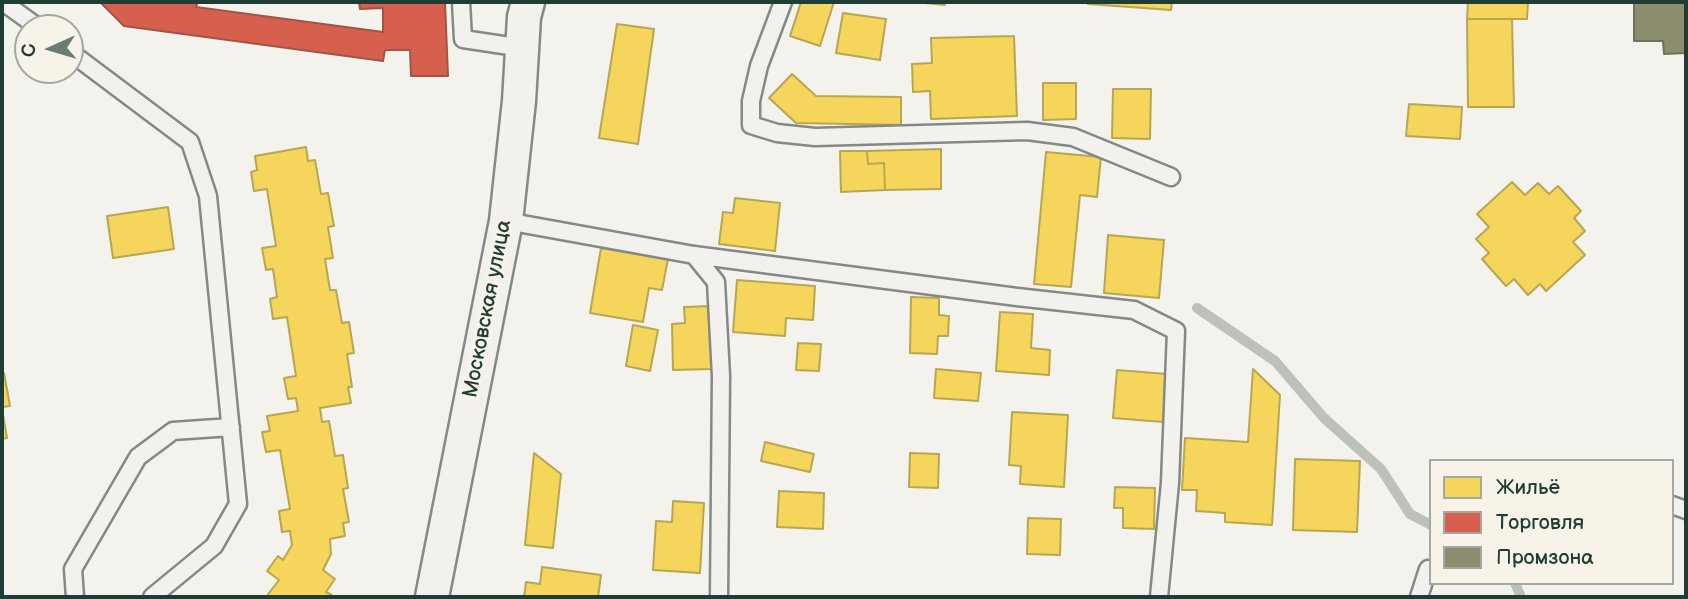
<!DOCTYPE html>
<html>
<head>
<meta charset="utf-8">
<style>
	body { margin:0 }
	#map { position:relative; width:1688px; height:599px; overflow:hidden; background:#f4f2ec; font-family:"Balsamiq Sans",sans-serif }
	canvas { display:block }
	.frame { position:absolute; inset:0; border:4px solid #1f3d34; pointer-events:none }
	.legend { position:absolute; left:1429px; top:459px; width:245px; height:126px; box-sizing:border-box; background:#f7f3e8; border:2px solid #a1aaa0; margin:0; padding:9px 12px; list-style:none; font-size:21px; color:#1f3d34 }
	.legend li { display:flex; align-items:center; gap:14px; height:35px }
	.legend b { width:35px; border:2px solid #a1aaa0 }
	.north { position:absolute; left:14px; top:14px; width:70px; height:70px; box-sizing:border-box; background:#f7f3e8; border:2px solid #a1aaa0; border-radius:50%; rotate:266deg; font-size:19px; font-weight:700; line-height:28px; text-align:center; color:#1f3d34 }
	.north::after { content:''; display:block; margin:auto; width:24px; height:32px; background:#6a7c74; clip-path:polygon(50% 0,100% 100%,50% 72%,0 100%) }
</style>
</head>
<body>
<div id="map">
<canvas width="1688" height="599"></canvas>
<div class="frame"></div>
<ul class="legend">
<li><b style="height:19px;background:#f6d55c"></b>Жильё</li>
<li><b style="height:19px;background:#d6604d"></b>Торговля</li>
<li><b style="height:19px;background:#8c8c6e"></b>Промзона</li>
</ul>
<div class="north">С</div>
</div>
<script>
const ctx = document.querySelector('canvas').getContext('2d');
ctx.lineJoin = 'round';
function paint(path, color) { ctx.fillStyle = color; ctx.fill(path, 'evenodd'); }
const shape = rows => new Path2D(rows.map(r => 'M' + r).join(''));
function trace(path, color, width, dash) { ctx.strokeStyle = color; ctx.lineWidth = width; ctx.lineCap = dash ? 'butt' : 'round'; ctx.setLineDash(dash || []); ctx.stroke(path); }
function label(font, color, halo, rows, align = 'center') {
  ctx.font = font + ' "Balsamiq Sans",sans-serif'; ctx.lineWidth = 7; ctx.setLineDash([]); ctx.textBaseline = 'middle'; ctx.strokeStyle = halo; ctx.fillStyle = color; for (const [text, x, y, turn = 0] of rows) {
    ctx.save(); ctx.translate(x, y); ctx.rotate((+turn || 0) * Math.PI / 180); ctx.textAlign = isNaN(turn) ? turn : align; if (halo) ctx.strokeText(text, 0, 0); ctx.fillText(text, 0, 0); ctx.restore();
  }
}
const homes = shape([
	[801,2,834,2,820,46,790,36,801,2],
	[914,2,945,2,945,5,914,2],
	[1089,2,1172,2,1171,10,1088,4,1089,2],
	[1468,2,1528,2,1527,19,1467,19,1468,2],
	[843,13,886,19,880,60,836,53,843,13],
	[1467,19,1512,19,1514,107,1468,107,1467,19],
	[617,24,654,29,638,144,599,138,617,24],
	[1014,36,1017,116,931,119,930,91,913,92,912,64,932,63,931,38,1014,36],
	[792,74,816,96,901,97,901,125,796,123,769,98,792,74],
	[1043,83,1076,83,1076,119,1043,120,1043,83],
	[1113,89,1151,89,1150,139,1112,138,1113,89],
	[1409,104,1462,107,1460,139,1406,136,1409,104],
	[306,147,308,161,315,160,321,194,328,193,334,226,328,227,333,258,325,259,330,290,336,290,342,323,349,322,354,353,347,354,352,387,348,387,351,403,320,408,322,422,329,421,335,456,343,455,348,488,343,489,349,522,343,523,345,536,330,539,331,554,323,570,335,579,326,592,332,595,330,597,266,597,279,580,267,571,278,556,283,560,292,545,290,531,282,532,279,511,290,509,280,450,266,452,262,432,270,431,267,416,298,411,296,398,288,399,284,378,296,376,287,317,273,319,270,299,277,297,273,269,266,270,262,248,276,246,267,189,254,191,251,172,257,170,255,156,306,147],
	[941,149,941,189,885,190,884,163,868,164,867,151,941,149],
	[840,151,867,151,868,164,884,163,885,190,841,192,840,151],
	[1046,152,1101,157,1097,197,1080,195,1071,287,1034,284,1046,152],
	[1512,182,1525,195,1538,183,1549,194,1558,186,1581,211,1574,218,1585,231,1573,242,1585,255,1546,291,1540,284,1528,295,1514,279,1506,286,1482,259,1489,253,1476,239,1489,227,1477,214,1512,182],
	[735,198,780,203,775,251,719,244,723,212,733,213,735,198],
	[168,207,174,249,113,258,107,216,168,207],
	[1108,235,1164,240,1159,298,1104,293,1108,235],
	[601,248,668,259,662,290,649,288,643,322,590,313,601,248],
	[737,280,815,286,813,320,786,318,785,336,733,332,737,280],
	[911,297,939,298,939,315,949,316,948,336,938,336,937,354,910,353,911,297],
	[711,306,713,369,673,370,672,324,685,323,684,307,711,306],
	[1000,312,1033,314,1031,348,1050,350,1049,375,996,371,1000,312],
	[633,325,658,330,650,371,626,366,633,325],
	[798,343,821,344,819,371,796,370,798,343],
	[936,369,981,373,978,401,934,398,936,369],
	[1253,369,1280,395,1272,525,1225,522,1225,513,1196,511,1197,490,1182,490,1185,438,1248,442,1253,369],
	[1117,370,1167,374,1163,422,1113,418,1117,370],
	[2,373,4,373,10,406,2,407,2,373],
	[2,409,7,438,2,439,2,409],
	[1012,412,1068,415,1064,487,1020,484,1021,466,1009,465,1012,412],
	[765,442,814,454,810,472,761,461,765,442],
	[534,453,561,474,553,548,525,545,534,453],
	[910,453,939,454,938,488,909,487,910,453],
	[1295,459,1360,461,1357,532,1293,530,1295,459],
	[1115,487,1155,488,1154,529,1123,528,1123,508,1114,508,1115,487],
	[779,491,824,493,823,529,777,527,779,491],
	[673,501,704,503,700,573,653,570,656,521,672,522,673,501],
	[1028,518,1061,519,1060,555,1027,554,1028,518],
	[542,567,601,575,598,597,524,597,526,582,540,584,542,567]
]);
paint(homes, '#f6d55c');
trace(homes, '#b6a750', 2);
const shops = shape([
	[100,2,198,2,196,7,383,32,383,8,360,9,359,2,445,2,448,76,411,76,410,50,385,50,383,61,124,26,100,2]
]);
paint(shops, '#d6604d');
trace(shops, '#9f5646', 2);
const industry = shape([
	[1634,2,1686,2,1686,53,1664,54,1663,41,1634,41,1634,2]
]);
paint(industry, '#8c8c6e');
trace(industry, '#6b745d', 2);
trace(shape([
	[1197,308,1275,361,1324,418,1381,469,1410,514,1431,525],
	[1515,583,1521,597]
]), '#bcc2b9', 10);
const lane = shape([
	[3,2,39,28],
	[461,2,463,39,523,48],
	[783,2,759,66,751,101,751,125,777,133,815,137,1027,131,1073,137,1171,177],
	[70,52,190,142,208,196,238,504,214,546,152,597],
	[506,221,694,255,1017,297,1134,310,1176,331,1170,483,1159,597],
	[694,255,716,282,721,376,719,597],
	[1672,505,1686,510],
	[75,597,73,569,138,457,173,431,231,427],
	[1419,597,1428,569]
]);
const street = shape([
	[432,597,506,221,519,101,524,17,528,2]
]);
trace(lane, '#848985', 21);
trace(street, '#848985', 37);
trace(lane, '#f2f1ed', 16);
trace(street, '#f2f1ed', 32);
label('21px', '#1f3d34', '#f7f3e8', [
	["Московская улица",488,309,-79]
]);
</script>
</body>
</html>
